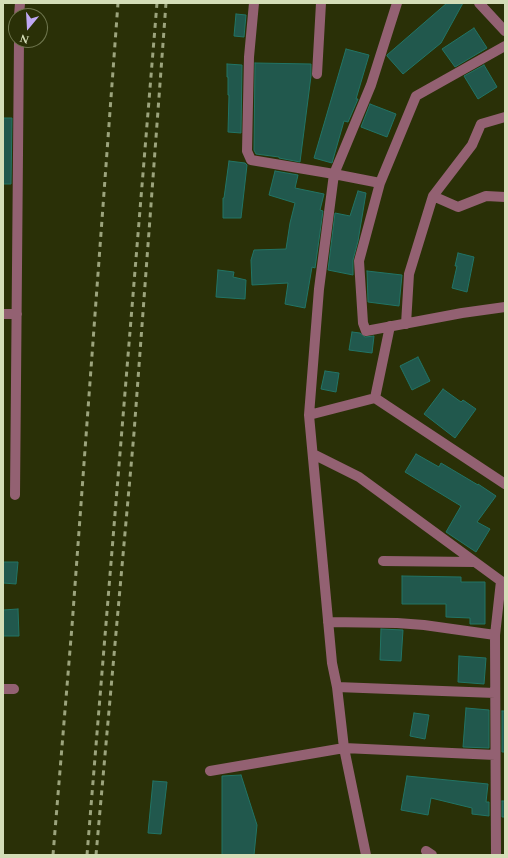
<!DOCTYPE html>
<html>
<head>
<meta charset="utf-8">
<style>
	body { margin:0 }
	#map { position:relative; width:508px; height:858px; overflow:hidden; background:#2a3007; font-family:Spectral,serif }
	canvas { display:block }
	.frame { position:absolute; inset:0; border:4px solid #d4ddb7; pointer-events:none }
	.north { position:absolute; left:8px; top:8px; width:40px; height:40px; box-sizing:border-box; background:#2a3007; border:1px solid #6e754d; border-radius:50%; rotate:198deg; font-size:11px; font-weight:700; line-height:16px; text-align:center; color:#d4ddb7 }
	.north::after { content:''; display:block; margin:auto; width:14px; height:18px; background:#bfa8f4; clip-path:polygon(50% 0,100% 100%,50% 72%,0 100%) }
</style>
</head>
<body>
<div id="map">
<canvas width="508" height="858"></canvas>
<div class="frame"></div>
<div class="north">N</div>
</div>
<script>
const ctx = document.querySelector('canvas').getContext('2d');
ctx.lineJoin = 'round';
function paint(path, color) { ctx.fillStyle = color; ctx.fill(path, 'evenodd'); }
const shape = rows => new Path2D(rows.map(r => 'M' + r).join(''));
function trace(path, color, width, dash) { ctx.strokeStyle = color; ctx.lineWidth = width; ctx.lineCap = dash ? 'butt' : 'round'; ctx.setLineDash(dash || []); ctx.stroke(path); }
const building = shape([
	[447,3,463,3,441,43,403,74,387,56,387,55,447,3],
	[236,14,246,15,244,37,234,36,236,14],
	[474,28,487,48,455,67,442,49,474,28],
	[346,49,369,55,356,99,358,99,348,122,344,121,332,163,314,158,346,49],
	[255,63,311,64,311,76,300,162,279,158,279,157,256,154,254,150,255,63],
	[227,64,242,65,241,133,228,132,229,95,228,95,228,77,227,77,227,64],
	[484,65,497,87,478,99,464,76,484,65],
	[370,104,396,114,387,137,361,127,370,104],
	[3,118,12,118,11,184,3,184,3,118],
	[229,161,245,163,247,165,241,218,223,218,223,198,224,198,229,161],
	[275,171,298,175,295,188,324,194,320,210,323,211,315,268,312,267,305,308,285,304,288,283,252,285,251,260,254,250,286,249,290,223,295,203,269,195,275,171],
	[358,191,366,193,358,241,353,260,353,275,328,270,335,213,350,216,358,191],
	[458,253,474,257,467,292,452,288,457,266,455,266,458,253],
	[218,270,234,272,233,277,246,280,245,299,216,297,218,270],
	[367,271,402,275,399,306,368,302,367,271],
	[352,332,360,333,365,337,374,336,372,353,349,350,352,332],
	[418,357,430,381,412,390,400,366,418,357],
	[325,371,339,373,336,392,321,389,325,371],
	[443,389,461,402,463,400,476,409,455,438,424,414,443,389],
	[416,454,439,467,441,463,478,485,478,484,496,496,477,522,490,529,476,552,446,532,461,506,405,472,416,454],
	[3,562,18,562,16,584,3,583,3,562],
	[402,576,461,577,461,582,485,582,485,624,470,624,470,618,446,617,446,604,402,604,402,576],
	[18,609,19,636,3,636,3,610,18,609],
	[381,629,403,630,401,661,380,660,381,629],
	[459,656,486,658,484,684,458,682,459,656],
	[466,708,489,710,489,748,463,747,466,708],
	[502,711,505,711,505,752,502,752,502,711],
	[414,713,429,715,425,739,410,736,414,713],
	[241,775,257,825,254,855,222,855,222,776,241,775],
	[407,776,488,784,486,802,489,802,489,816,472,814,472,808,431,798,428,815,401,810,407,776],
	[153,781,167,782,161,834,148,833,153,781],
	[502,801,505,801,505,817,502,817,502,801]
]);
paint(building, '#21584d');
trace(building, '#227465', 1);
trace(shape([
	[254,3,249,57,248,103,247,151,251,160,334,174,380,183],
	[479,3,505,31],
	[19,16,20,3],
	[505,46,416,96,380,183,359,261,363,323,366,331,462,313,505,307],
	[317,74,321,3],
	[433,196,458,207,486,196,505,197],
	[3,314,17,314],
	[406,324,409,274,433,196,472,145,481,124,505,117],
	[375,398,390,326],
	[309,415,375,398,505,484],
	[313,454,359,477,501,581,505,583],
	[15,495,19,40],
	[383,561,474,562],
	[328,622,397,623,424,625,495,635],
	[337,687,495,693],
	[3,689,14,689],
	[210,771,344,748,495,755],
	[426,851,432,855],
	[366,855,344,748,337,687,332,663,309,415,319,289,334,174,371,85,397,3],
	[496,855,495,635,501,581]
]), '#936172', 10);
trace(shape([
	[53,855,72,626,118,3],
	[87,855,157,3],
	[96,855,134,433,166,3]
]), '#9ca47d', 3, [5, 5]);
</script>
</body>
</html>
